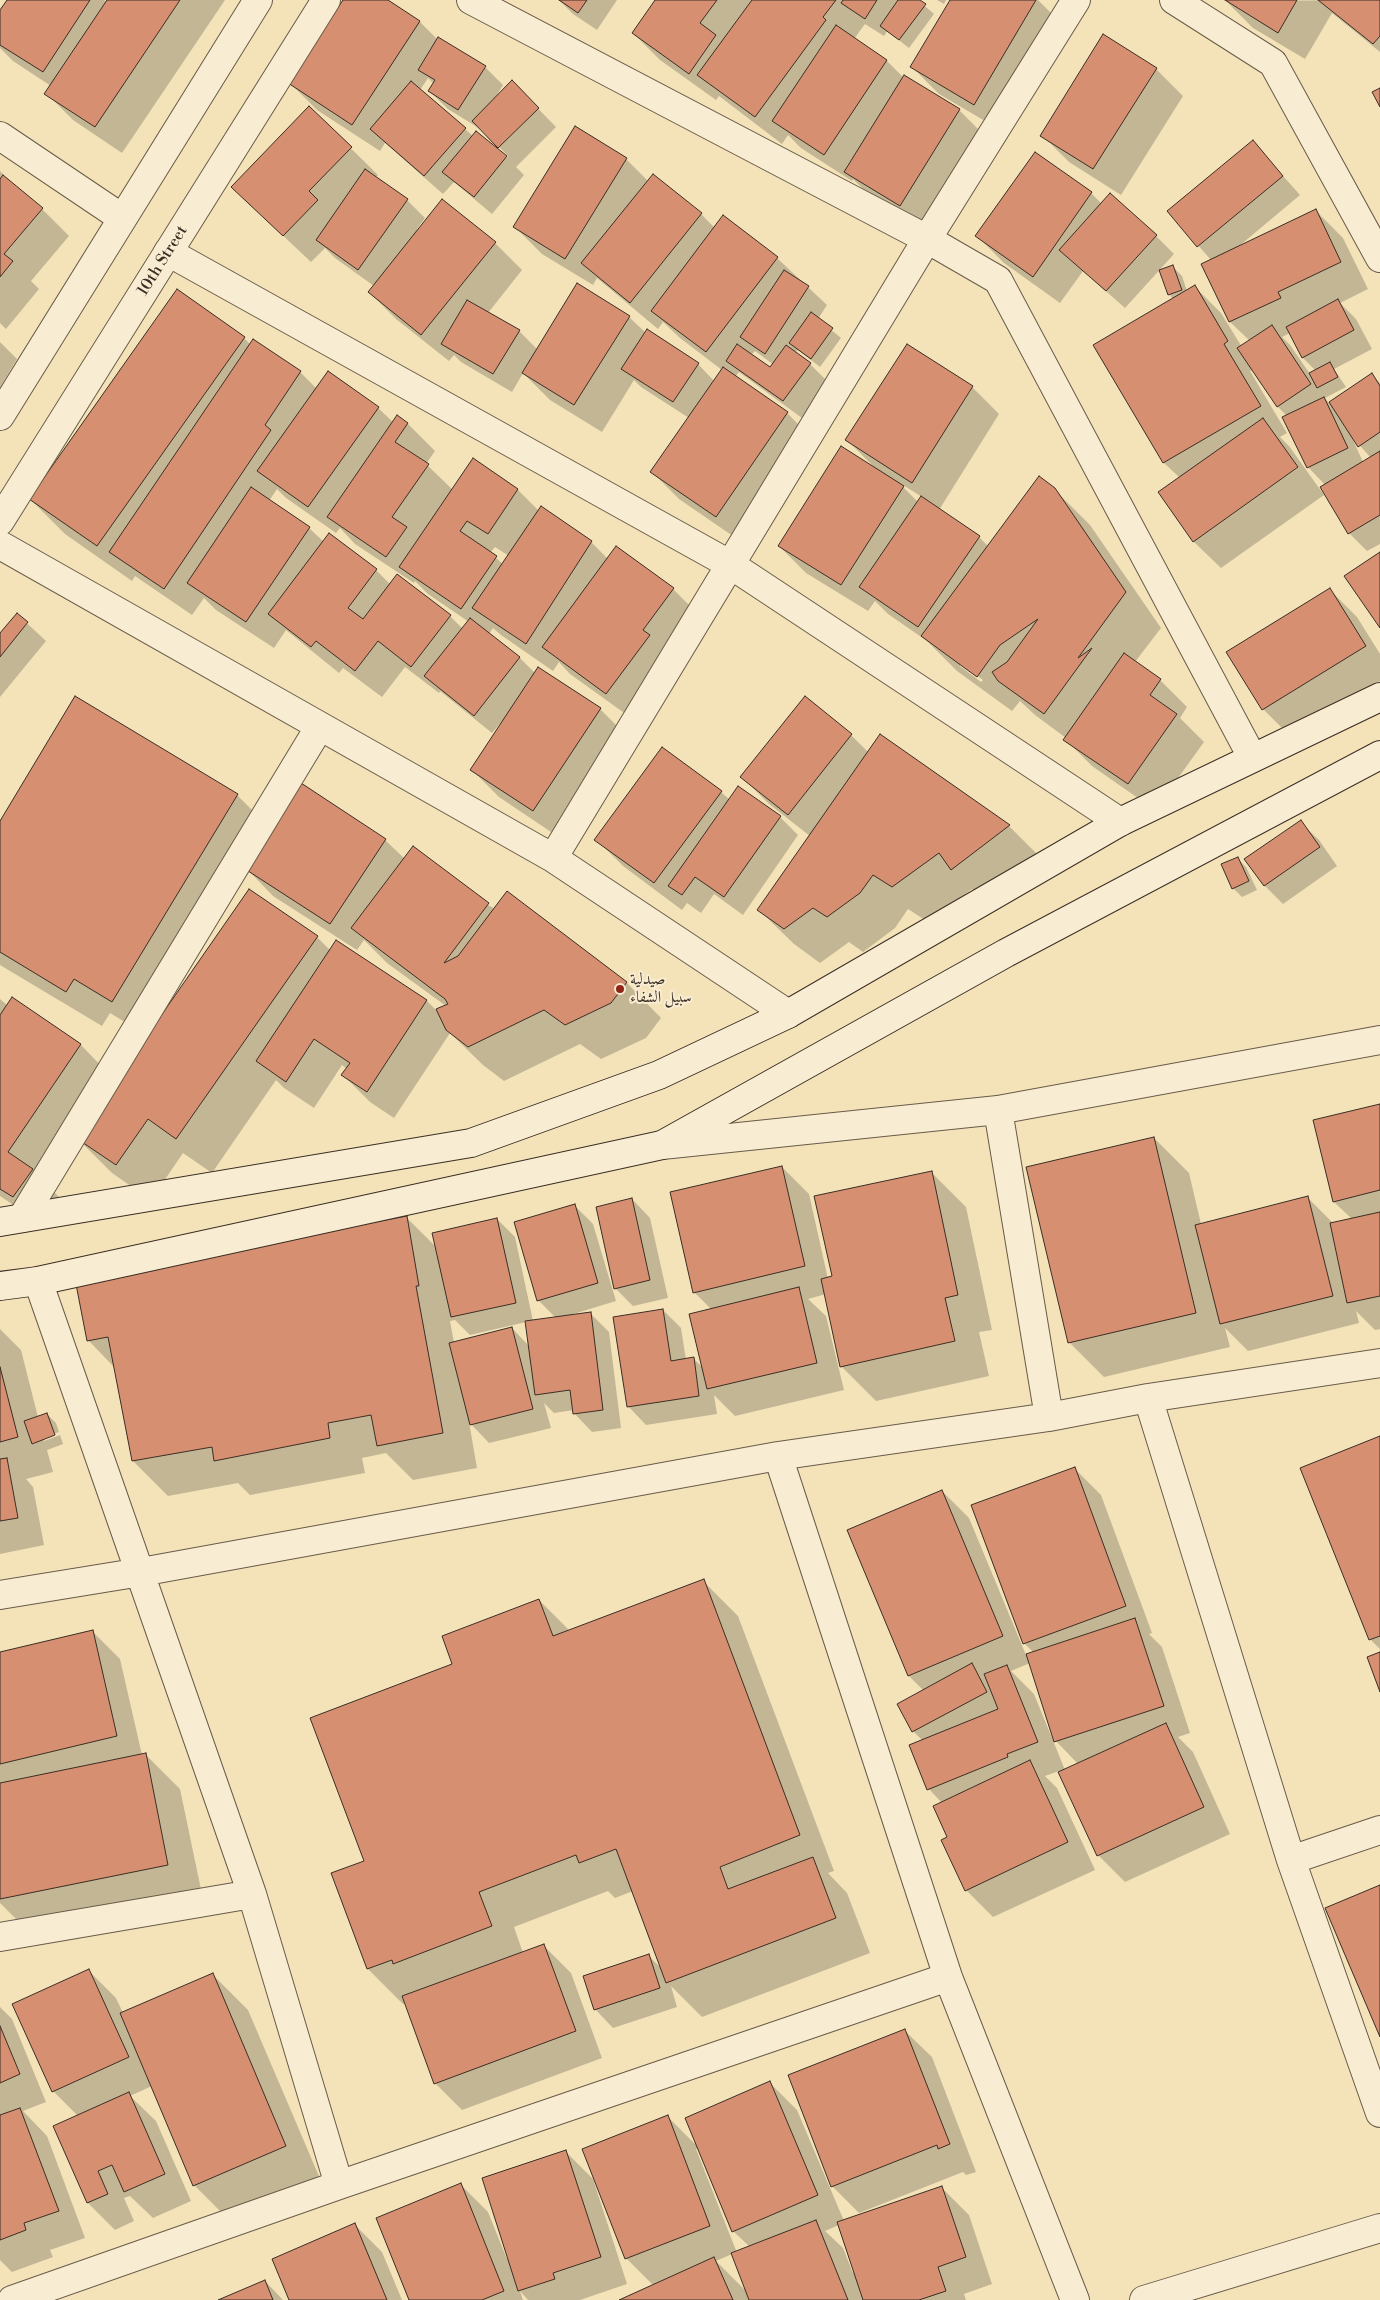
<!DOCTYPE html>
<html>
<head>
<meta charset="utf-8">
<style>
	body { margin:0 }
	canvas { display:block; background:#f4e3b9 }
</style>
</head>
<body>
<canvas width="1380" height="2300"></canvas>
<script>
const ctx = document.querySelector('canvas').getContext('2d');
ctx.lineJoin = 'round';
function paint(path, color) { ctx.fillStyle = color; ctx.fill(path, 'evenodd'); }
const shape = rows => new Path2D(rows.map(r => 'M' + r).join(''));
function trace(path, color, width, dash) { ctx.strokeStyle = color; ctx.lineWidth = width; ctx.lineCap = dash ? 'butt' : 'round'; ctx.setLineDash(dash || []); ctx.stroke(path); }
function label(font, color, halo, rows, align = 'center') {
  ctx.font = font + ' "Libre Bodoni",Amiri,serif'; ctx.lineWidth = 4; ctx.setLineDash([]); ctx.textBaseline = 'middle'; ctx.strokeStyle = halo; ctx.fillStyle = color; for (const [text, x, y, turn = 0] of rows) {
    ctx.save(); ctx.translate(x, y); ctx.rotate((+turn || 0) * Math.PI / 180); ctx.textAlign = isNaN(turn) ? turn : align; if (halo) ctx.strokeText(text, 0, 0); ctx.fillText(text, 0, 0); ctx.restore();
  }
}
paint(shape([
	[8,0,104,0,107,2,108,0,225,0,122,153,73,120,46,93,51,86,13,61,0,48,0,13],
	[344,0,386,0,420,22,438,40,485,67,503,85,495,98,512,82,556,127,516,167,524,175,492,214,454,182,443,194,385,143,380,151,317,110,290,83],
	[428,78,434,84,429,91,448,109,477,127,478,126,508,156,507,158,476,133,473,136,420,90],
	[559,0,617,0,597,30,573,14],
	[657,0,918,0,934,14,909,48,887,31,884,36,865,24,854,39,886,60,904,78,959,110,986,137,927,232,873,199,853,179,852,181,801,148,788,135,782,144,719,96,716,100,660,60,633,33],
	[937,0,946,0,944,4],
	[951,0,1038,0,1063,25,1002,131,939,94,912,67],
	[1380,0,1380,52,1332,13,1305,59,1253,28,1226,1],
	[1156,69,1183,96,1121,195,1069,162,1042,135],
	[309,107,378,175,375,178,407,200,425,218,417,229,495,243,522,270,488,313,519,331,538,350,629,317,646,333,698,364,714,381,722,370,680,338,663,322,658,329,597,278,593,285,542,254,515,227,575,128,626,159,649,182,653,176,701,214,715,228,777,258,827,305,818,319,841,338,820,367,798,350,795,353,810,364,828,382,802,418,739,372,735,377,787,413,814,440,743,543,679,499,652,472,689,418,641,387,634,380,602,432,550,400,523,373,512,392,461,362,454,355,449,361,396,319,369,292,374,286,335,258,325,248,311,262,260,214],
	[755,351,774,365,771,369,751,355],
	[1253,142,1300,195,1238,247,1316,211,1343,238,1368,289,1340,303,1356,319,1372,349,1334,369,1346,387,1325,398,1329,403,1372,375,1380,383,1380,544,1367,551,1349,533,1325,485,1308,467,1287,416,1277,406,1253,370,1250,371,1287,433,1280,437,1289,446,1324,495,1221,568,1194,542,1159,492,1180,478,1164,463,1095,345,1173,299,1170,295,1161,271,1173,267,1182,276,1187,291,1194,286,1221,313,1242,347,1250,341,1230,322,1203,264,1211,260,1169,212],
	[1290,333,1303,358,1316,371,1310,374,1290,345,1282,337],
	[1352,438,1353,438,1371,458,1363,462],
	[1035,154,1091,193,1102,204,1156,236,1174,254,1125,308,1083,271,1060,303,1004,263,977,236],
	[0,171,3,174,2,176,42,209,69,236,31,281,39,289,6,329,0,323],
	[244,338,251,345,300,372,317,389,378,408,393,422,408,424,435,451,426,464,453,490,473,460,518,490,539,511,541,508,591,542,608,559,673,589,700,616,634,720,570,674,559,662,553,671,501,635,493,628,489,634,520,658,535,673,600,709,627,736,560,838,499,797,472,770,504,721,503,720,492,733,440,691,439,693,405,667,382,697,343,668,339,673,286,630,274,648,216,610,204,598,192,615,135,576,132,581,65,534,30,499],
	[277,489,286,498,336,533,340,528,355,544,414,583,415,581,428,594,469,622,463,629,450,616,391,585,376,570,330,535,324,542,309,528,269,501],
	[495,547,509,556,503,564,490,553],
	[0,342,17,359,0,387],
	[907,345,972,387,999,414,939,510,979,537,988,546,1054,489,1090,525,1161,628,1135,662,1160,680,1187,707,1180,718,1204,742,1155,810,1092,766,1065,739,1066,738,1035,715,1020,701,1012,711,957,671,927,641,888,614,875,601,868,611,806,573,779,546,875,468,846,439],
	[903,485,922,497,918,502,902,486],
	[960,663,983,680,981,682,960,666],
	[1330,590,1357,617,1380,654,1380,681,1290,736,1263,709],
	[17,614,46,641,0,697,0,634],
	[805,698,851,735,869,753,881,736,1009,826,1044,861,987,904,972,889,928,922,908,909,895,928,863,952,849,942,820,963,794,944,758,909,810,836,769,804,742,777],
	[721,792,730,800,780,817,798,835,743,915,714,894,701,913,687,903,682,910,623,866,596,839],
	[237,795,272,830,385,840,405,859,625,981,661,1018,646,1038,601,1059,580,1044,504,1081,483,1065,450,1033,394,1118,370,1102,343,1075,347,1069,342,1065,314,1108,284,1088,276,1080,212,1173,183,1153,151,1200,112,1173,77,1138,148,1036,110,1013,102,1026,0,965,0,823],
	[248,870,273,896,357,950,364,940,387,963,446,1006,436,1010,427,1001,337,942,331,951,317,937,161,1017,159,1016],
	[1300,822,1319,840,1337,866,1283,904,1265,886,1246,859],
	[1237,858,1246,867,1257,890,1242,897,1233,888],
	[0,999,8,1006,80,1044,107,1072,37,1175,59,1197,40,1223,0,1196],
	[1380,1105,1380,1329,1375,1330,1356,1311,1359,1323,1248,1351,1225,1328,1230,1347,1104,1377,1069,1342,1154,1138,1189,1173,1201,1224,1307,1197,1333,1223,1352,1219,1334,1202],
	[782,1167,809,1194,828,1279,833,1277,931,1172,966,1207,992,1330,979,1332,989,1376,876,1401,841,1366,826,1294,808,1299,826,1316,844,1390,735,1416,714,1395,717,1414,646,1425,628,1406,663,1310,681,1328,686,1360,694,1359,704,1369,712,1310,694,1292],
	[632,1199,650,1218,668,1298,633,1306,615,1288],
	[575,1206,593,1224,616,1301,570,1315,590,1313,609,1332,621,1428,592,1432,574,1413,574,1410,554,1413,544,1403,551,1428,489,1443,469,1422,477,1468,413,1480,386,1453,362,1458,365,1473,250,1495,238,1483,168,1496,133,1461,115,1368,88,1340,406,1217,436,1247,497,1219,515,1237,533,1321,556,1318,538,1300],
	[455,1320,470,1335,526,1322,529,1346,512,1328,454,1343,450,1321],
	[0,1329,21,1350,38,1417,47,1414,56,1423,59,1432,44,1438,44,1441,60,1435,63,1444,47,1450,53,1472,26,1479,33,1487,44,1545,0,1554],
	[1380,1437,1380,1649,1370,1639],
	[1074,1468,1101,1495,1152,1633,1149,1634,1162,1647,1190,1733,1178,1737,1193,1752,1230,1834,1125,1882,1098,1855,1059,1771,1045,1776,1057,1788,1095,1870,993,1917,966,1890,949,1837,942,1803,929,1789,923,1741,913,1731,899,1704,924,1691,909,1676,942,1491,969,1518,1026,1655,1034,1653,1025,1644,973,1506],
	[1030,1663,1056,1741,1078,1764,1065,1770,1034,1694,1011,1671],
	[703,1581,738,1616,834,1871,828,1873,847,1893,870,1953,702,2017,671,1986,677,2007,613,2028,595,2009,649,1956,662,1969,633,1891,615,1898,608,1891,514,1927,523,1953,544,1946,571,1973,602,2058,462,2110,435,2083,406,2003,403,2004,368,1969,333,1874,365,1862,454,1664,539,1600,570,1631],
	[93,1632,120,1659,142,1755,145,1754,180,1789,203,1899,32,1935,0,1903,0,1653],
	[89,1971,116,1998,123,2013,213,1975,248,2010,321,2181,229,2220,194,2185,152,2086,130,2096,156,2121,191,2201,153,2218,130,2196,124,2198,134,2221,115,2230,88,2203,54,2126,78,2116,53,2091],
	[0,2007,12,2019,46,2102,23,2111,47,2136,85,2238,50,2250,53,2257,12,2272,0,2260],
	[904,2030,932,2057,976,2172,966,2175,963,2172,859,2213,832,2186],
	[770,2083,797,2110,844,2221,942,2188,969,2215,992,2284,964,2294,966,2300,622,2300,654,2286,626,2258,668,2117,699,2148],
	[699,2148,733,2231,750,2247,737,2253,696,2149],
	[839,2225,855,2272,853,2273,843,2248,825,2231],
	[732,2254,748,2293,716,2261],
	[566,2152,593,2179,627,2284,580,2300,528,2300,520,2291,523,2300,410,2300,461,2185,488,2212,507,2259],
	[355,2225,382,2252,402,2300,290,2300],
	[265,2281,283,2300,221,2300]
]), '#0003');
const building = shape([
	[7,0,90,0,43,72,0,45,0,10,7,0],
	[107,0,180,0,95,127,44,94,107,0],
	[343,0,388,0,420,21,352,125,288,83,343,0],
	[559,0,587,0,578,13,559,0],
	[655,0,717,0,700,23,716,35,689,74,632,33,655,0],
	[752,0,836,0,823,17,826,20,755,117,697,75,752,0],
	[843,0,877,0,865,19,841,3,843,0],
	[898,0,920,0,926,4,899,40,880,26,898,0],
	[950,0,1036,0,974,105,910,67,950,0],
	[1225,0,1297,0,1278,33,1225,0],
	[1318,0,1380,0,1380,36,1373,44,1318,0],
	[836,25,887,60,824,155,772,121,836,25],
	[1103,34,1157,68,1093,169,1040,136,1103,34],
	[438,37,486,66,458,110,428,91,435,80,418,70,438,37],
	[904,75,960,109,900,206,844,172,904,75],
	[512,80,539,108,498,148,472,121,512,80],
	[411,81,466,128,424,176,370,129,411,81],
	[1380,88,1380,107,1372,92,1380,88],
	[309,106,352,147,309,191,318,200,283,236,231,187,309,106],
	[575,126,627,158,565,259,513,227,575,126],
	[476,131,507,156,474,197,442,172,476,131],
	[1253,140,1283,176,1197,247,1167,211,1253,140],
	[1035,152,1092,192,1033,277,975,236,1035,152],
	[365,169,408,199,358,270,316,240,365,169],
	[653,174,702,213,630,303,581,263,653,174],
	[3,175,43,208,4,254,13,261,0,277,0,179,3,175],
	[1110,193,1157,235,1106,291,1059,250,1110,193],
	[442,199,496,242,421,335,368,292,442,199],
	[1316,209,1341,262,1278,292,1281,298,1229,322,1201,264,1316,209],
	[723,215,778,257,706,352,651,311,723,215],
	[1173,265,1182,290,1168,295,1159,270,1173,265],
	[784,270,809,286,765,354,740,337,784,270],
	[577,283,630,316,574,405,522,373,577,283],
	[1195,285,1228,341,1224,344,1261,406,1163,463,1093,345,1195,285],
	[177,289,245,337,97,546,29,499,177,289],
	[1338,299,1354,330,1302,358,1286,327,1338,299],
	[467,300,520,330,493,374,441,344,467,300],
	[811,312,833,328,811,359,789,343,811,312],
	[1272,325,1311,384,1277,407,1237,348,1272,325],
	[647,329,699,363,673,402,621,369,647,329],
	[253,339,301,371,265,425,271,430,164,589,109,552,253,339],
	[737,344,770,367,786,345,811,363,783,401,726,361,737,344],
	[907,344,973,386,912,483,845,440,907,344],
	[1330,362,1338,377,1317,388,1309,373,1330,362],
	[723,367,788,412,716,517,650,472,723,367],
	[328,371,379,407,308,507,257,471,328,371],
	[1372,373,1380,386,1380,432,1358,447,1329,402,1372,373],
	[1324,397,1348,448,1307,468,1282,417,1324,397],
	[397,415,408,423,395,442,429,464,392,517,407,527,386,557,327,517,397,415],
	[1263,418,1298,467,1193,542,1158,492,1263,418],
	[841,446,904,486,841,585,778,546,841,446],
	[1380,451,1380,515,1348,534,1320,487,1380,451],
	[473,458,518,489,488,534,467,521,460,531,497,556,461,609,399,567,473,458],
	[1039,476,1055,488,1126,592,1078,658,1092,648,1044,714,998,681,992,672,1007,662,1038,619,1000,645,977,677,921,636,1039,476],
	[251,487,310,527,246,622,187,583,251,487],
	[921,496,980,536,918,627,859,587,921,496],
	[541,506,592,541,526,644,472,608,541,506],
	[329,533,377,569,348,608,363,619,397,574,451,615,411,667,378,641,355,671,316,641,311,647,268,614,329,533],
	[616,546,674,588,643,630,650,635,606,694,542,647,616,546],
	[1380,552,1380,628,1344,576,1380,552],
	[1330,588,1366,646,1262,710,1226,652,1330,588],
	[17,613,28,622,0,657,0,633,17,613],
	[470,618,520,657,474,716,424,676,470,618],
	[1124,653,1161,679,1150,695,1177,714,1128,784,1063,740,1124,653],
	[538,667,601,708,533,811,470,770,538,667],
	[75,696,238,794,112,1002,74,979,66,992,0,952,0,821,75,696],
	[805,696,852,734,788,815,740,777,805,696],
	[880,734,1010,825,951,870,939,853,892,887,873,875,860,893,827,917,813,908,784,929,757,910,880,734],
	[662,747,722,791,654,883,594,840,662,747],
	[301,783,386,839,330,924,245,869,301,783],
	[738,786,781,816,724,897,695,877,682,895,668,886,738,786],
	[1301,820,1320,847,1264,886,1244,859,1301,820],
	[413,846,489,903,444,963,458,956,507,891,627,982,611,1003,565,1025,544,1010,468,1047,446,1030,436,1009,448,1004,445,999,351,928,413,846],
	[1238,857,1249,881,1232,889,1221,864,1238,857],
	[249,889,318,936,176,1139,148,1119,116,1165,76,1138,249,889],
	[336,940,427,1000,367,1092,341,1075,350,1063,314,1039,286,1082,256,1061,336,940],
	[12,997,81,1044,8,1152,33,1169,13,1197,0,1189,0,1015,12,997],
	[1380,1104,1380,1190,1333,1202,1313,1120,1380,1104],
	[1154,1137,1196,1313,1068,1343,1026,1167,1154,1137],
	[782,1166,805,1266,693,1293,670,1192,782,1166],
	[932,1171,958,1295,945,1298,955,1341,840,1367,821,1279,832,1276,814,1196,932,1171],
	[1308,1196,1333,1296,1220,1324,1195,1225,1308,1196],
	[632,1198,650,1280,614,1289,596,1207,632,1198],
	[575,1204,598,1283,537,1301,514,1222,575,1204],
	[1380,1212,1380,1296,1347,1303,1330,1223,1380,1212],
	[407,1216,419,1286,416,1286,443,1433,377,1446,371,1415,328,1423,330,1438,214,1461,212,1447,132,1461,108,1337,87,1341,75,1279,407,1216],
	[497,1218,516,1303,451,1317,432,1233,497,1218],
	[799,1287,817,1363,707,1389,689,1314,799,1287],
	[663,1309,671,1361,694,1357,699,1396,627,1407,613,1317,663,1309],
	[591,1312,603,1410,573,1414,570,1390,535,1395,525,1321,591,1312],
	[512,1327,533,1409,470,1425,449,1343,512,1327],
	[0,1367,18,1437,0,1442,0,1367],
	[47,1413,55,1435,32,1444,24,1421,47,1413],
	[1380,1436,1380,1636,1369,1640,1300,1468,1380,1436],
	[7,1458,18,1518,0,1521,0,1459,7,1458],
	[1075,1467,1126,1606,1023,1644,971,1505,1075,1467],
	[942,1490,1003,1636,908,1676,847,1530,942,1490],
	[704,1579,800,1835,720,1867,728,1889,813,1857,836,1918,666,1983,616,1849,579,1863,576,1855,479,1892,492,1926,393,1964,392,1960,367,1969,331,1873,364,1861,310,1718,452,1664,442,1636,539,1599,553,1636,704,1579],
	[1135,1618,1164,1706,1054,1742,1026,1654,1135,1618],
	[93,1630,117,1736,0,1764,0,1652,93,1630],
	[1380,1652,1380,1692,1367,1657,1380,1652],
	[972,1663,987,1692,912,1732,897,1704,972,1663],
	[1007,1665,1038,1742,1007,1754,1008,1757,927,1790,909,1745,998,1709,984,1674,1007,1665],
	[1166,1723,1204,1807,1097,1856,1058,1772,1166,1723],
	[146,1753,168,1865,0,1899,0,1783,146,1753],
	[1030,1760,1068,1842,965,1891,941,1840,947,1837,933,1806,1030,1760],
	[1380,1885,1380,2037,1325,1908,1380,1885],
	[544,1944,576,2031,434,2084,402,1996,544,1944],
	[649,1954,660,1988,594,2010,583,1976,649,1954],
	[89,1969,129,2057,52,2092,12,2004,89,1969],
	[213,1973,286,2146,193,2186,120,2013,213,1973],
	[0,2026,20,2074,0,2083,0,2026],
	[905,2029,950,2144,938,2149,937,2145,831,2187,788,2075,905,2029],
	[770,2081,818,2195,732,2232,685,2118,770,2081],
	[129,2092,165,2174,124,2192,112,2165,98,2171,108,2194,87,2203,53,2126,129,2092],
	[20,2108,59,2211,24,2223,26,2230,0,2240,0,2115,20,2108],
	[668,2115,710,2226,625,2259,582,2149,668,2115],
	[566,2150,601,2257,553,2273,555,2279,518,2291,482,2178,566,2150],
	[461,2183,504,2291,482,2300,409,2300,376,2218,461,2183],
	[942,2186,966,2257,938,2267,946,2291,919,2300,863,2300,837,2222,942,2186],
	[816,2220,848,2300,749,2300,731,2253,816,2220],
	[355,2223,387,2300,289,2300,272,2259,355,2223],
	[714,2257,733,2300,619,2300,714,2257],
	[265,2280,273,2300,218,2300,265,2280]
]);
paint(building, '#d78f71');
trace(building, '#3b2e24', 1);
const minor = shape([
	[471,0,927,239,998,280,1252,757],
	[1174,0,1273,63,1380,258],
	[0,136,122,218],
	[168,252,731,565,1120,822],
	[0,545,553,858,788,1014],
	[553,858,927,239,1076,0],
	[998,1110,1049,1417],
	[662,1145,998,1110,1380,1040],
	[22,1218,320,726],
	[38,1281,252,1894,339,2185],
	[1148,1398,1291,1860,1380,2113],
	[778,1456,948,1977,1075,2300],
	[0,1595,141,1572,778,1456,1049,1417,1148,1398,1380,1363],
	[1291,1860,1380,1830],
	[0,1937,252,1894],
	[12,2300,339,2185,948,1977],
	[1144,2300,1380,2228]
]);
const tertiary = shape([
	[0,416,258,0],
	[0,521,326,0]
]);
const secondary = shape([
	[0,1222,471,1143,659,1075,788,1014,1120,822,1380,697],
	[0,1286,38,1281,662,1145,1006,953,1380,755]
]);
trace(minor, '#695b49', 30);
trace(tertiary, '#695b49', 30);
trace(secondary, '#3b2e24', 30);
trace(minor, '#f8edd2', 28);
trace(tertiary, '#f8edd2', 28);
trace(secondary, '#f8edd2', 28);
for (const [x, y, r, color] of [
	[620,989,5,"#8f2418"]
]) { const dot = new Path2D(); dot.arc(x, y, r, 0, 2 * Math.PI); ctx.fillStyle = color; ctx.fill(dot); trace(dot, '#f8edd2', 2); }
label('16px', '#3b2e24', '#f8edd2', [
	["10th Street",163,261,-58]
]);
label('16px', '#3b2e24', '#f8edd2', [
	["صيدلية",630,980],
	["سبيل الشفاء",630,998]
], 'left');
</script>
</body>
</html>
